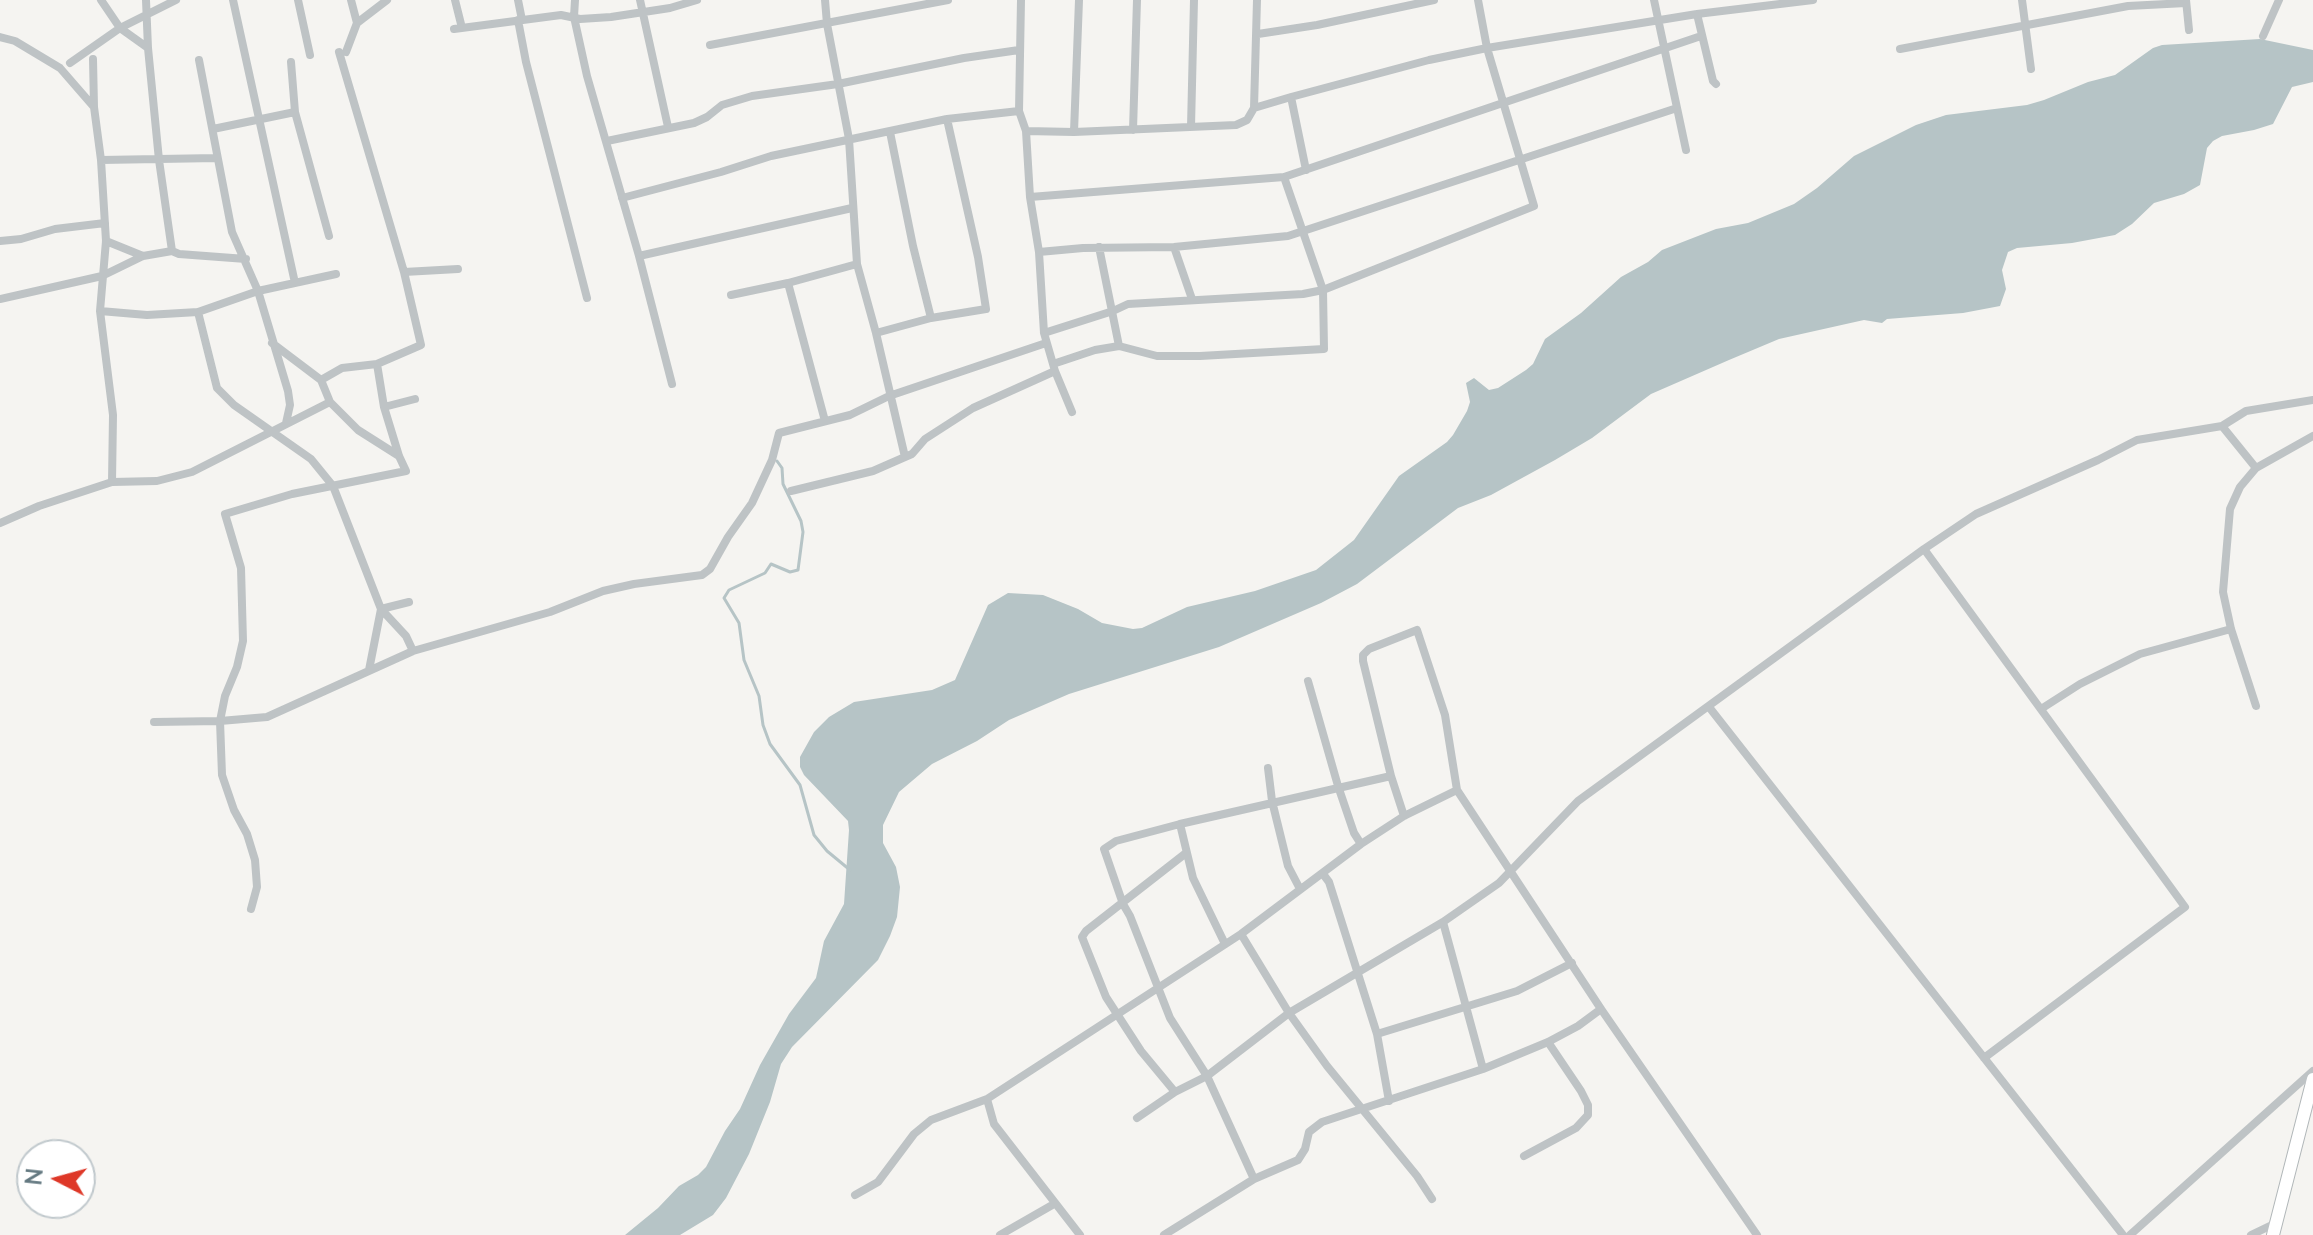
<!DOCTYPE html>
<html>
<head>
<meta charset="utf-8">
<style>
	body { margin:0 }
	#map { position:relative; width:2313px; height:1235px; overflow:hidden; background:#f5f4f1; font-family:Lato,sans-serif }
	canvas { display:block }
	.north { position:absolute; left:16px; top:1139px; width:80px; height:80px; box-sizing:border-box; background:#fff; border:2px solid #c1c9cd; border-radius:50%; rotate:276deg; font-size:22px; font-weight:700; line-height:32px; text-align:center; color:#647981 }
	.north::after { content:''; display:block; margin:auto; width:28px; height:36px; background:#de3828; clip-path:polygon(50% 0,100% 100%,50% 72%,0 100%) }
</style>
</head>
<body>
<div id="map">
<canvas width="2313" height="1235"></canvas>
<div class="north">N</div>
</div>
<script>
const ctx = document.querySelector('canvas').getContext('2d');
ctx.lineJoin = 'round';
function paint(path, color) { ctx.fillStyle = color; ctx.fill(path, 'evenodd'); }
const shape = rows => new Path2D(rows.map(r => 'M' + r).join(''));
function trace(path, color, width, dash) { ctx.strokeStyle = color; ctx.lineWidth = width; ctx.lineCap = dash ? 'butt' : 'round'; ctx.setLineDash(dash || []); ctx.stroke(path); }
paint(shape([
	[2260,39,2313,50,2313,82,2292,87,2273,124,2254,130,2222,136,2213,141,2207,148,2200,185,2184,194,2154,203,2132,224,2115,235,2072,243,2017,248,2008,252,2002,270,2006,289,2000,306,1963,313,1887,319,1882,323,1864,320,1846,324,1779,339,1729,360,1651,394,1592,438,1555,460,1491,495,1458,508,1357,584,1321,603,1219,647,1069,694,1009,720,977,741,932,764,899,792,883,825,883,843,896,867,900,887,897,917,890,936,878,960,792,1047,781,1064,770,1102,749,1154,726,1198,713,1215,680,1235,625,1235,658,1208,679,1186,698,1175,706,1167,725,1131,740,1109,760,1065,789,1014,816,978,824,941,844,904,849,830,848,821,804,775,800,767,800,757,814,732,829,717,854,702,932,690,955,680,988,605,1008,593,1043,595,1078,609,1102,623,1133,629,1142,628,1187,607,1255,591,1316,570,1354,540,1399,476,1447,442,1453,435,1467,411,1470,402,1466,383,1474,378,1489,390,1498,388,1526,370,1533,364,1545,339,1581,313,1621,277,1648,262,1662,250,1716,229,1748,223,1794,204,1817,188,1854,156,1916,125,1946,115,2027,105,2044,100,2088,82,2115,75,2153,48,2162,45]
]), '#b6c4c6');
trace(shape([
	[777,461,782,468,783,484,801,521,803,532,798,570,790,572,771,564,765,573,729,590,724,598,739,623,744,660,759,696,763,725,770,744,800,785,814,835,827,851,850,870]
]), '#b6c4c6', 3);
const primary = shape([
	[2273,1235,2313,1079]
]);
trace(primary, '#b1b7b9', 14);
trace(shape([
	[101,0,120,28,148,48,159,160,172,251],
	[146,0,148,48],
	[233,0,295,283],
	[298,0,310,55],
	[455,0,462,28],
	[518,0,522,20],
	[575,0,574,17,587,76,639,256,672,384],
	[640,0,668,127],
	[825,0,827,24,849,139,857,264,876,333,905,457],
	[1021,0,1019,111,1026,131,1030,197,1039,252,1044,333,1055,371,1072,412],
	[1257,0,1254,108,1291,97],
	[1654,0,1686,150],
	[2022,0,2031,69],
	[2186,0,2189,30],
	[1697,14,1713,81,1716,84],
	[518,20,526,62,587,298],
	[357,23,387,0],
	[454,29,561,15,580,19,611,17,670,8,697,0],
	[1258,34,1317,25,1434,0],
	[2263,36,2279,0],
	[0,37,15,41,60,68,93,106],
	[710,45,948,0],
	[1900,49,2128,6,2186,3],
	[346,52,357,23,351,0],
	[93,59,94,107,101,160,106,241,100,311,113,415,112,482],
	[199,60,232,232,258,291,288,391,290,405,286,423],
	[291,62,295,112,329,236],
	[70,63,120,28,176,0],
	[1191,127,1194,0],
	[213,129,295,112],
	[1133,130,1137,0],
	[1026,131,1074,132,1236,125,1247,120,1254,108],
	[890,132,913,246,931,318],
	[1074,132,1079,0],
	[607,141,694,123,707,117,722,105,752,96,838,84,964,58,1019,50],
	[101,160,217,158],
	[1306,170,1291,97,1429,60,1487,48,1697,14,1813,0],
	[1030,197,1284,177,1701,36],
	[622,198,721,172,771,156,947,119,1019,111],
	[0,241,21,239,55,229,105,223],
	[106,241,143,256],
	[1099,247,1119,346],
	[1174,247,1192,299],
	[1039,252,1083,248,1174,247,1288,236,1677,108],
	[639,256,852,208],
	[404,272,458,269],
	[788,283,825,421],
	[731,295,788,283,857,264],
	[0,299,102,276,143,256,172,251,179,254,246,259],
	[100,311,147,315,198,312,258,291,336,274],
	[198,312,217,388,234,405,311,459,333,486,381,609,406,636,413,651],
	[876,333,931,318,986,309,978,257,947,119],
	[1044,333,1113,311,1128,304,1303,294,1323,290,1534,206,1487,48,1478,0],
	[272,343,321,380,342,368,377,364,421,345,404,272,339,52],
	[1053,364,1095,350,1119,346,1157,356,1200,356,1324,349,1323,290,1284,177],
	[321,380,330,402,358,430,399,456],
	[384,407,415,399],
	[2222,426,2256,468],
	[791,491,873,471,905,457,912,454,925,439,973,408,1055,371],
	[0,523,39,506,112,482,157,481,192,472,330,402],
	[1924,549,2185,907,1984,1058],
	[369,670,381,609,409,602],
	[1308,681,1338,786,1354,833,1361,844],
	[2256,706,2231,629,2223,592,2230,509,2240,487,2256,468,2313,436],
	[1709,707,2123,1235],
	[2041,709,2080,684,2140,654,2231,629],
	[154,722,220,721,267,717,413,651,550,612,603,591,634,584,702,575,710,569,728,537,752,503,772,460,779,433,850,415,889,396,1046,343],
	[1268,768,1272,801,1288,866,1300,889],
	[1404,816,1391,776,1363,661,1363,655,1369,649,1417,630,1445,715,1457,790,1601,1009,1757,1235],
	[1180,824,1193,878,1225,944],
	[1323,874,1329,882,1377,1034,1389,1101],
	[251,909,257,887,255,860,247,834,234,810,222,775,220,721,225,696,237,667,243,641,241,568,225,514,292,494,406,471,399,456,384,407,377,364],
	[1443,922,1483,1069],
	[1241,934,1289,1013,1327,1066,1417,1176,1432,1199],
	[1377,1034,1517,991,1572,963],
	[1175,1092,1141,1051,1106,997,1082,937,1086,931,1186,853],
	[987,1099,994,1124,1080,1235],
	[1137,1118,1175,1092,1207,1076,1289,1013,1443,922,1499,883,1578,801,1924,549,1976,514,2098,460,2137,440,2222,426,2246,411,2313,400],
	[1524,1156,1576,1128,1588,1115,1588,1105,1581,1091,1548,1042],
	[1254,1179,1207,1076,1170,1018,1130,916,1123,904,1104,849,1116,841,1180,824,1391,776],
	[855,1195,878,1182,914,1134,931,1120,987,1099,1241,934,1361,844,1404,816,1457,790],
	[1000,1235,1054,1204],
	[1164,1235,1254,1179,1298,1160,1305,1149,1309,1132,1322,1122,1483,1069,1548,1042,1578,1026,1601,1009],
	[2130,1235,2313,1071],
	[2251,1235,2276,1223]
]), '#bec3c5', 8);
trace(primary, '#fff', 12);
</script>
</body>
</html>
